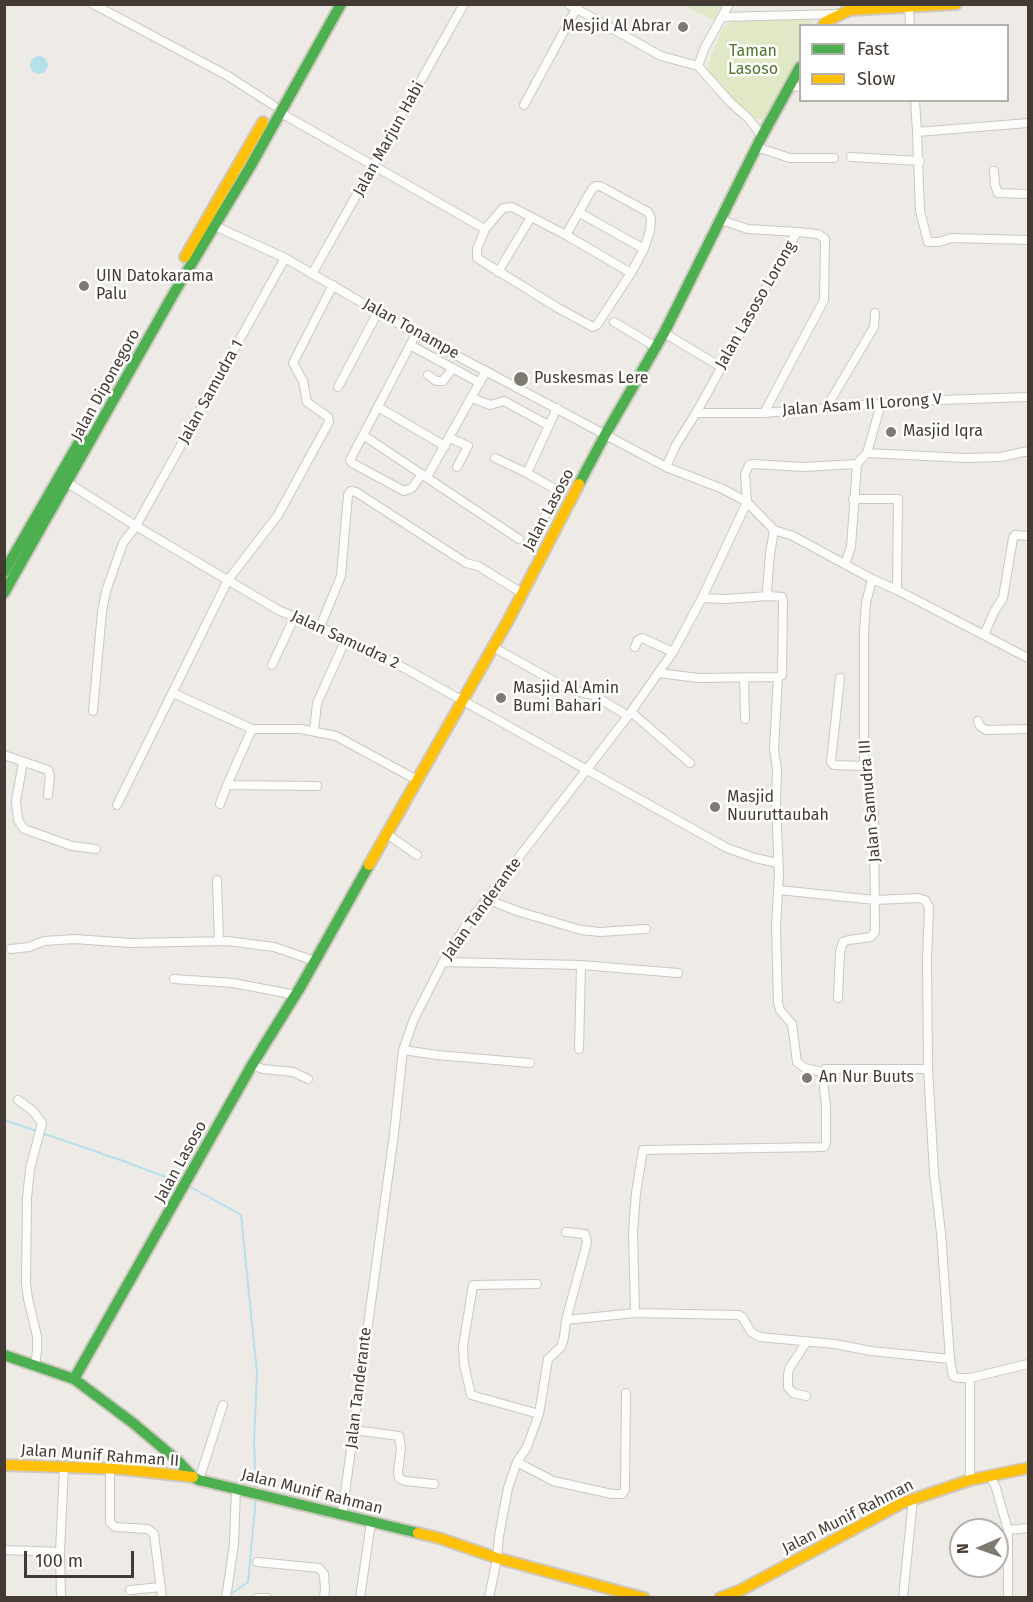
<!DOCTYPE html>
<html>
<head>
<meta charset="utf-8">
<style>
	body { margin:0 }
	#map { position:relative; width:1033px; height:1602px; overflow:hidden; background:#eeebe6; font-family:"Fira Sans",sans-serif }
	canvas { display:block }
	.frame { position:absolute; inset:0; border:6px solid #433b33; pointer-events:none }
	.legend { position:absolute; left:799px; top:24px; width:210px; height:78px; box-sizing:border-box; background:#fff; border:2px solid #b4b1ad; margin:0; padding:8px 10px; list-style:none; font-size:18px; color:#433b33 }
	.legend li { display:flex; align-items:center; gap:12px; height:30px }
	.legend b { width:30px; border:2px solid #b4b1ad }
	.north { position:absolute; left:949px; top:1518px; width:60px; height:60px; box-sizing:border-box; background:#fff; border:2px solid #b4b1ad; border-radius:50%; rotate:268deg; font-size:16px; font-weight:700; line-height:24px; text-align:center; color:#433b33 }
	.north::after { content:''; display:block; margin:auto; width:21px; height:27px; background:#7f7972; clip-path:polygon(50% 0,100% 100%,50% 72%,0 100%) }
	.scale { position:absolute; left:24px; top:1551px; width:110px; height:27px; box-sizing:border-box; border:3px solid #433b33; border-top:0; padding-left:8px; font-size:18px; line-height:21px; white-space:nowrap; color:#433b33; -webkit-text-stroke:4px #fff; paint-order:stroke }
</style>
</head>
<body>
<div id="map">
<canvas width="1033" height="1602"></canvas>
<div class="frame"></div>
<ul class="legend">
<li><b style="height:8px;background:#4caf50"></b>Fast</li>
<li><b style="height:8px;background:#ffc107"></b>Slow</li>
</ul>
<div class="north">N</div>
<div class="scale">100 m</div>
</div>
<script>
const ctx = document.querySelector('canvas').getContext('2d');
ctx.lineJoin = 'round';
function paint(path, color) { ctx.fillStyle = color; ctx.fill(path, 'evenodd'); }
const shape = rows => new Path2D(rows.map(r => 'M' + r).join(''));
function trace(path, color, width, dash) { ctx.strokeStyle = color; ctx.lineWidth = width; ctx.lineCap = dash ? 'butt' : 'round'; ctx.setLineDash(dash || []); ctx.stroke(path); }
function label(font, color, halo, rows, align = 'center') {
  ctx.font = font + ' "Fira Sans",sans-serif'; ctx.lineWidth = 5; ctx.setLineDash([]); ctx.textBaseline = 'middle'; ctx.strokeStyle = halo; ctx.fillStyle = color; for (const [text, x, y, turn = 0] of rows) {
    ctx.save(); ctx.translate(x, y); ctx.rotate((+turn || 0) * Math.PI / 180); ctx.textAlign = isNaN(turn) ? turn : align; if (halo) ctx.strokeText(text, 0, 0); ctx.fillText(text, 0, 0); ctx.restore();
  }
}
paint(shape([
	[683,5,722,5,714,20],
	[807,18,813,21,815,25,800,26,800,57,768,116,760,119,751,119,710,76,708,65,722,29,731,22]
]), '#e0e8c6');
paint(shape([
	'30 65a9 9 0 1 1 18 0a9 9 0 1 1-18 0Z'
]), '#b6dfec');
trace(shape([
	[4,1120,37,1131],
	[42,1133,126,1162,184,1184],
	[189,1186,241,1215,257,1373,254,1441,256,1491],
	[229,1595,248,1582,256,1497]
]), '#b6dfec', 2);
const street = shape([
	[93,4,228,76,273,105],
	[568,4,661,56,698,66,730,102,748,118,762,136],
	[909,7,910,26],
	[722,17,838,14],
	[698,66,705,47,729,4],
	[790,86,800,87],
	[915,100,917,132,1028,123],
	[524,105,576,9],
	[279,112,485,229,503,208,512,207,566,235,631,273],
	[917,132,920,211,928,242,939,242,951,238,1028,240],
	[756,147,790,158,834,158],
	[851,157,920,161],
	[994,171,995,185,998,193,1028,194],
	[580,213,644,249],
	[721,220,748,229,797,232,696,413,676,445,666,467,723,489,747,502,774,530,793,536,872,579,897,590,1028,658],
	[215,226,285,258,416,334,666,467],
	[485,229,477,249,477,258,558,308,593,327,597,325,631,273,644,249,650,231,651,219,648,212,600,186,596,186,592,189,566,235],
	[498,272,531,217],
	[312,274,464,4],
	[614,322,656,347],
	[664,333,721,367],
	[416,334,350,460,352,463,404,491,412,488,422,474],
	[410,345,480,383],
	[428,375,436,381,443,381,453,368],
	[338,387,378,312],
	[472,398,490,405,504,401,548,425],
	[378,407,445,446],
	[826,408,874,327,875,313],
	[696,413,764,413,912,401,1028,397],
	[764,413,824,300,825,239,818,234,797,232],
	[363,435,519,539],
	[450,438,468,446,457,467],
	[867,453,965,458,1001,457,1028,451],
	[495,458,527,473,557,408],
	[527,473,558,491,535,535],
	[427,477,486,371],
	[68,483,136,526,280,611,320,627,406,669,727,848,755,858,778,863],
	[853,499,898,499,897,590],
	[845,564,851,547,857,464,867,453,881,404],
	[702,598,725,599,769,596],
	[320,627,341,576,348,495,351,491,356,492,466,563,478,566,522,593],
	[984,635,994,612,1003,598,1013,538,1015,535,1028,536],
	[493,647,568,689,595,696,628,716],
	[635,647,638,640,642,638,673,652],
	[272,665,295,616],
	[659,673,698,678,778,677,782,675,783,601,782,597,769,596,767,590,770,554,774,530],
	[744,677,745,719],
	[778,677,774,749,777,769,776,803,779,875,776,927,778,1002,780,1010,792,1024,797,1062,805,1068,822,1072],
	[840,678,831,762,834,765,864,766],
	[173,693,252,729,301,729,336,736,417,780],
	[93,711,102,612,106,591,123,543,136,526,285,258],
	[631,712,690,763],
	[978,721,980,726,986,730,1028,729],
	[252,729,227,785,317,786],
	[314,731,317,703,346,639],
	[4,755,48,770,50,776,48,795],
	[23,762,16,801,18,820,24,829,72,846,96,849],
	[220,804,227,785],
	[117,805,228,580,278,515,329,422,328,417,307,402,303,381,293,363,333,285],
	[387,834,417,855],
	[217,880,219,941],
	[779,890,875,900,918,898,925,900,929,907,927,960,928,1069,934,1173,941,1233,950,1359],
	[486,899,520,912,581,930,600,932,646,929],
	[11,949,29,947,44,941,74,939,131,943,227,941,274,947,315,961],
	[443,962,581,965,678,973],
	[174,979,233,983,296,995],
	[838,998,840,952,843,942,849,940,871,937,875,932,874,813,864,766,864,632,866,603,872,579],
	[579,1049,581,965],
	[403,1050,437,1055,530,1063],
	[252,1065,263,1069,293,1072,308,1079],
	[18,1100,33,1111,42,1123,30,1169,27,1198,26,1283,28,1299,37,1336,37,1351,35,1365],
	[537,1284,473,1285,463,1346,464,1364,471,1395,539,1414],
	[635,1313,633,1231,636,1193,643,1150,824,1147,826,1143,826,1106,822,1072,825,1069,928,1069],
	[566,1320,635,1313,739,1315,743,1318,751,1332,760,1337,835,1344,871,1351,950,1359,953,1376,957,1378,970,1378],
	[806,1396,793,1393,788,1387,788,1376,789,1369,807,1341],
	[354,1430,399,1436,401,1448,398,1472,399,1478,405,1481,434,1484],
	[517,1462,553,1481,612,1494,622,1494,625,1490,626,1393],
	[110,1468,110,1522,115,1527,148,1529,154,1534,162,1598],
	[990,1475,996,1488,1008,1530,1008,1598],
	[199,1480,223,1405],
	[970,1480,970,1378,1028,1364],
	[342,1515,394,1134,403,1050,414,1019,443,962,465,927,628,716,673,652,702,598,747,502,745,474,749,465,753,464,803,467,857,464],
	[1008,1530,1028,1528],
	[4,1550,60,1552],
	[257,1562,319,1568,324,1574,325,1590,324,1598],
	[130,1590,161,1587],
	[61,1598,60,1552,64,1467],
	[226,1598,234,1544,236,1488],
	[257,1598,267,1598],
	[360,1598,371,1522],
	[489,1598,497,1558,499,1536,508,1488,517,1462,527,1447,539,1414,548,1359,561,1347,564,1337,566,1320,584,1254,587,1242,585,1234,566,1232],
	[903,1598,913,1499]
]);
const fast = shape([
	[579,484,605,435,664,333,762,136,800,67],
	[4,572,82,437],
	[4,593,174,293,250,167,341,4],
	[4,1355,74,1379,133,1423,177,1460,193,1477,199,1480,418,1533],
	[74,1379,252,1065,301,986,369,865]
]);
const slow = shape([
	[823,26,825,22,850,10,956,4],
	[185,257,263,122],
	[369,865,509,619,579,484],
	[4,1465,122,1469,193,1477],
	[418,1533,439,1538,497,1558,644,1598],
	[720,1598,741,1590,902,1503,970,1480,1028,1468]
]);
trace(street, '#cbc7c2', 10);
trace(fast, '#cfc8bf', 14);
trace(slow, '#cfc8bf', 14);
trace(street, '#fcfcfb', 8);
trace(fast, '#4caf50', 10);
trace(slow, '#ffc107', 10);
for (const [x, y, r, color] of [
	[683,27,6,"#7f7972"],
	[84,286,6,"#7f7972"],
	[521,379,8,"#7f7972"],
	[891,432,6,"#7f7972"],
	[501,698,6,"#7f7972"],
	[715,807,6,"#7f7972"],
	[807,1078,6,"#7f7972"]
]) { const dot = new Path2D(); dot.arc(x, y, r, 0, 2 * Math.PI); ctx.fillStyle = color; ctx.fill(dot); trace(dot, '#fff', 2); }
label('16px', '#433b33', '#fff', [
	["Mesjid Al Abrar",671,27,"right"],
	["UIN Datokarama",96,277],
	["Palu",96,295],
	["Puskesmas Lere",534,379],
	["Masjid Iqra",903,432],
	["Masjid Al Amin",513,689],
	["Bumi Bahari",513,707],
	["Masjid",727,798],
	["Nuuruttaubah",727,816],
	["An Nur Buuts",819,1078]
], 'left');
label('16px', '#507428', '#fff', [
	["Taman",753,52],
	["Lasoso",753,70]
]);
label('16px', '#433b33', '#fff', [
	["Jalan Marjun Habi",389,139,-61],
	["Jalan Lasoso Lorong",756,305,-60],
	["Jalan Tonampe",411,329,29],
	["Jalan Diponegoro",106,385,-61],
	["Jalan Samudra 1",211,392,-61],
	["Jalan Asam II Lorong V",862,405,-4],
	["Jalan Lasoso",549,510,-62],
	["Jalan Samudra 2",345,640,25],
	["Jalan Samudra III",870,801,-95],
	["Jalan Tanderante",482,909,-54],
	["Jalan Lasoso",181,1162,-61],
	["Jalan Tanderante",359,1388,-83],
	["Jalan Munif Rahman II",100,1456,4],
	["Jalan Munif Rahman",312,1492,14],
	["Jalan Munif Rahman",848,1517,-27]
]);
</script>
</body>
</html>
